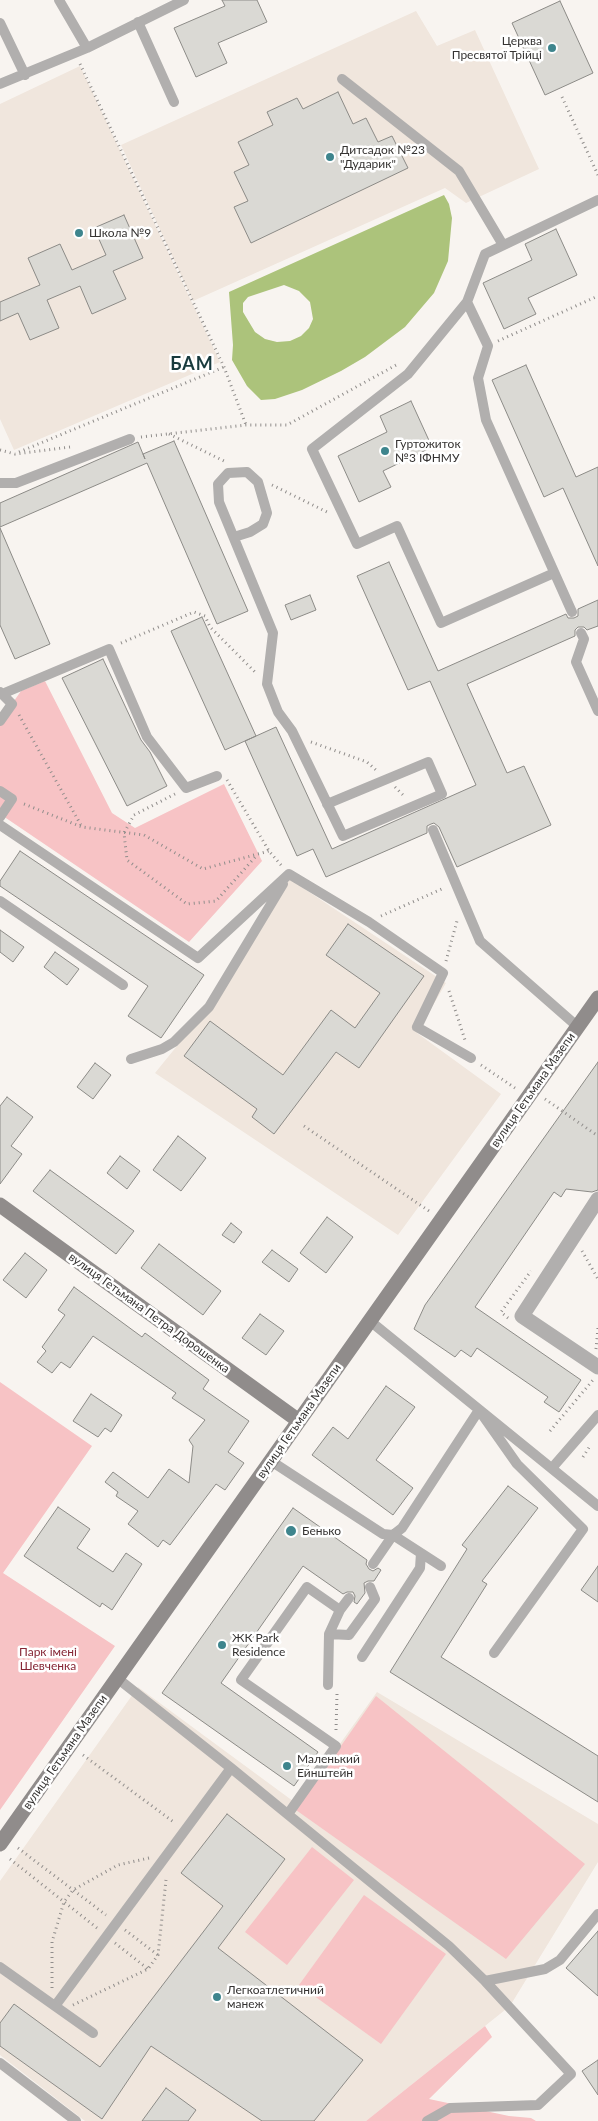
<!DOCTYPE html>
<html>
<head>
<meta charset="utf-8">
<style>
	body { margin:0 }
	canvas { display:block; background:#f8f4f0 }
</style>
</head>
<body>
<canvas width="598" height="2121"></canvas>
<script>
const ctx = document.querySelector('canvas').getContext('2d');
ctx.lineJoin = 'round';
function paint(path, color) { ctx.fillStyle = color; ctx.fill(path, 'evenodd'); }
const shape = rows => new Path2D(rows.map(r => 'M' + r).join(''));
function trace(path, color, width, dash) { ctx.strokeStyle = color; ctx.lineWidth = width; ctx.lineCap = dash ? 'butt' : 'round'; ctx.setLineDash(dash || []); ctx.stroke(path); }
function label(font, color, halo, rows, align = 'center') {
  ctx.font = font + ' Lato,sans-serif'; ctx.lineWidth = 5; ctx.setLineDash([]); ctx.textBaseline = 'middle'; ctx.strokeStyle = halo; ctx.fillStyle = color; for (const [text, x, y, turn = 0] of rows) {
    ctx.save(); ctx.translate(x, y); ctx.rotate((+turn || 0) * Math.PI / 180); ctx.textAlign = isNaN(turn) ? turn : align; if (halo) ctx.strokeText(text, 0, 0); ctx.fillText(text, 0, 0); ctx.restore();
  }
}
paint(shape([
	[416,11,437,46,475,30,539,169,466,203,445,188,193,301,121,145],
	[80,66,220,362,14,450,0,419,0,104],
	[288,878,446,983,417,1033,501,1094,398,1235,155,1073,229,982],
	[138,1687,297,1804,377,1692,598,1824,598,1862,510,2006,366,2121,85,2121,0,2055,0,1881]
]), '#f0e6dd');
paint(shape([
	[45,681,112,813,135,828,224,784,262,861,189,942,0,814,0,721,21,691],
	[0,1382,92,1446,3,1573,115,1646,0,1810],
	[376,1696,585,1864,506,1959,296,1810],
	[312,1847,354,1880,287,1965,245,1932],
	[364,1895,446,1954,381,2044,299,1985],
	[485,2026,492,2037,429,2099,509,2116,531,2118,536,2121,366,2121]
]), '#f7c3c5');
paint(shape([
	[444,195,449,204,452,218,448,261,434,293,405,327,365,357,341,371,302,390,275,399,261,400,247,386,232,360,233,345,229,292],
	[284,285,299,291,310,302,313,319,309,328,301,336,290,341,277,342,265,339,255,332,243,312,243,303,248,297]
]), '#acc37b');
const building = shape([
	[222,0,257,0,267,22,218,43,227,63,196,77,174,28,225,6,222,0],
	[560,1,593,73,545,95,512,23,560,1],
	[338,92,353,124,366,118,378,142,392,136,408,168,251,243,234,207,248,201,234,172,249,165,238,142,273,125,267,112,297,98,303,109,338,92],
	[124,215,143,258,113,271,126,299,92,314,80,286,47,300,59,328,30,340,18,313,0,321,0,302,40,285,28,258,60,244,72,270,106,255,94,228,124,215],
	[556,229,577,275,528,298,536,314,504,329,483,283,532,260,525,244,556,229],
	[526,365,576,477,598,467,598,566,563,488,544,497,492,380,526,365],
	[411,401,432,447,383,471,391,487,359,502,338,456,387,432,380,416,411,401],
	[174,441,248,611,217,624,147,463,0,527,0,503,138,442,145,459,143,454,174,441],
	[0,528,50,644,15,659,0,625,0,528],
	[389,562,438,671,566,614,568,618,574,618,578,616,578,609,598,600,598,626,587,630,584,627,578,627,575,630,575,636,467,684,507,773,524,766,551,825,457,867,439,827,434,823,431,824,427,826,427,833,326,877,313,849,297,856,245,741,276,727,332,849,476,785,430,681,408,690,357,576,389,562],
	[310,595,316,610,291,620,285,605,310,595],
	[202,617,256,736,225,750,171,631,202,617],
	[103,659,141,740,150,752,167,786,127,806,62,678,103,659],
	[20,851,204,975,161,1038,128,1016,148,986,0,886,0,881,20,851],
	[348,924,424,976,359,1068,336,1052,274,1134,252,1117,257,1109,184,1056,210,1021,283,1075,331,1010,355,1028,380,993,326,955,348,924],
	[0,930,24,947,13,962,0,952,0,930],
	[55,952,79,969,67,985,44,967,55,952],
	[598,1062,598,1190,592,1192,566,1189,561,1197,554,1192,475,1307,581,1380,559,1412,544,1402,548,1397,477,1348,471,1357,461,1350,455,1357,414,1329,425,1305,598,1062],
	[95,1063,111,1075,93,1099,77,1087,95,1063],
	[7,1097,33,1117,11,1146,22,1154,0,1184,0,1106,7,1097],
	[178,1136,206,1158,181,1191,153,1170,178,1136],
	[120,1156,140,1171,127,1189,107,1173,120,1156],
	[50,1170,134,1231,116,1254,33,1191,50,1170],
	[327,1217,353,1237,326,1273,300,1253,327,1217],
	[231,1223,242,1232,234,1243,222,1235,231,1223],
	[159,1244,221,1291,203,1315,141,1268,159,1244],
	[272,1250,298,1269,289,1282,262,1262,272,1250],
	[25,1253,47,1270,26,1298,3,1280,25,1253],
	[74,1287,142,1337,145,1333,209,1380,203,1389,249,1421,228,1452,244,1463,225,1490,216,1484,170,1545,163,1540,158,1547,128,1524,138,1511,116,1496,118,1492,105,1482,113,1472,148,1498,169,1469,189,1483,193,1446,189,1440,205,1420,172,1398,176,1393,93,1336,70,1368,61,1362,52,1373,37,1362,46,1351,42,1347,65,1315,58,1310,74,1287],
	[260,1314,284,1331,266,1355,242,1338,260,1314],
	[386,1386,415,1407,376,1460,413,1488,393,1515,312,1455,333,1427,348,1439,386,1386],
	[91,1394,122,1415,111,1432,105,1428,98,1437,73,1421,91,1394],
	[508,1486,538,1508,482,1581,487,1584,441,1657,598,1756,598,1802,390,1672,467,1549,462,1545,508,1486],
	[58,1507,90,1529,77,1548,113,1572,126,1553,142,1564,112,1610,102,1603,100,1607,24,1556,58,1507],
	[293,1508,367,1560,366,1564,369,1569,373,1571,378,1568,381,1570,374,1581,368,1581,364,1583,365,1593,357,1604,354,1602,355,1596,353,1592,347,1592,343,1594,303,1566,221,1683,318,1752,294,1786,162,1693,293,1508],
	[598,1566,598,1602,581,1590,598,1566],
	[227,1814,285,1859,218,1948,363,2060,314,2121,262,2121,151,2046,102,2119,0,2046,0,2023,14,2004,100,2067,223,1906,181,1873,227,1814],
	[598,1931,598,1996,566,1968,598,1931],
	[598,2060,598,2095,582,2071,598,2060],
	[166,2088,196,2110,188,2121,142,2121,166,2088]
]);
paint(building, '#dad9d4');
trace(building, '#8c8b87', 1);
trace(shape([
	[80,64,224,367,246,425],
	[562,97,598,175],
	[498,341,598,296],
	[169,434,224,461],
	[141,437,246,425,287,425,398,364],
	[0,450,15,454,70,447],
	[19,452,224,367],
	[272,485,327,512],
	[121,643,194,612,205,616,210,627,256,673],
	[19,715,82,827],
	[311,742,367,762,376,770],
	[227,780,269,851,281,865],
	[395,787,405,797],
	[175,794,134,815,124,833,127,860,187,904,216,901,257,855],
	[24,804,82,827,144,835,203,869,269,851],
	[381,916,444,888],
	[446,961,457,921],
	[449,991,465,1040],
	[481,1065,515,1088],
	[545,1099,598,1136],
	[304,1126,429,1211],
	[582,1251,598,1279],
	[508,1318,501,1312,531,1271],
	[596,1349,598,1328],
	[550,1431,593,1380],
	[583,1457,590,1446],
	[336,1730,337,1694],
	[83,1755,175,1823],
	[18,1848,106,1915],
	[10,1859,97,1928],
	[125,1930,158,1955],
	[115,1943,148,1969],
	[52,1988,52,1942,64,1902,73,1890,118,1865,149,1858],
	[73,2005,148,1969,158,1955,166,1880]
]), '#908d8b', 3, [1, 4]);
trace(shape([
	[59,0,87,48],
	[138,22,174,102],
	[0,23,25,75],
	[342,79,459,171,503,245],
	[0,84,87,48,184,0],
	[467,302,488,346,478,378,486,420,572,612],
	[0,483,16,483,130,439],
	[234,537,250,532,263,524,267,513,258,482,247,472,228,473,218,484,219,502,273,633,267,684,278,712,292,731,343,836,442,794,428,762,327,804],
	[554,573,441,623,397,526,357,544,312,449,408,374,467,302,485,254,598,200],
	[581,633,584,639,576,662,598,711],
	[0,692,12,704,0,721],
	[2,694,109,649,147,737,186,788,217,776],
	[0,791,12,799,0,817],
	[0,825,198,958,289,874],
	[433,830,480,941,578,1027],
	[289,874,369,922,443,973,417,1027,471,1058],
	[0,901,123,985],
	[131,1059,162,1049,174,1042,209,1007,283,884],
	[370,1321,598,1506],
	[271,1461,383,1534,393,1535,402,1528,479,1410,517,1464,583,1529,494,1653],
	[552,1468,598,1415],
	[373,1564,393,1535,441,1566],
	[329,1634,349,1635,375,1599,370,1587],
	[362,1657,420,1568,421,1553],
	[117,1678,231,1768,449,1946,485,1981,571,2074,538,2105,450,2108,427,2121],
	[328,1685,329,1634,340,1610,349,1598],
	[288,1814,336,1746,241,1680,307,1587,340,1610],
	[0,1967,93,2033],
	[485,1981,545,1969,560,1960,598,1914],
	[55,2006,231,1768],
	[0,2063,76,2121]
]), '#b1afae', 10);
trace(shape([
	[598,1199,522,1316,598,1367]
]), '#b1afae', 15);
trace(shape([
	[0,1205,299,1421],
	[0,1844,598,998]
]), '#908c8b', 15);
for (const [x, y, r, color] of [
	[552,48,5,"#3e858d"],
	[330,157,5,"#3e858d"],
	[79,233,5,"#3e858d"],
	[385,451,5,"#3e858d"],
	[291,1531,6,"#3e858d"],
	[222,1645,5,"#3e858d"],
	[287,1766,5,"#3e858d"],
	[217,1997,5,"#3e858d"]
]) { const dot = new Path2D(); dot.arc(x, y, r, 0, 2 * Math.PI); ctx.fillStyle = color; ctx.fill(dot); trace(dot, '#fff', 2); }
label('12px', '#353332', '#fff', [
	["Церква",542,41,"right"],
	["Пресвятої Трійці",542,55,"right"],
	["Дитсадок №23",340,150],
	["\"Дударик\"",340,164],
	["Школа №9",89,233],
	["Гуртожиток",395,444],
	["№3 ІФНМУ",395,458],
	["Бенько",302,1531],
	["ЖК Park",232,1638],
	["Residence",232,1652],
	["Маленький",297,1759],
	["Ейнштейн",297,1773],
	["Легкоатлетичний",227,1990],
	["манеж",227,2004]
], 'left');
label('12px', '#353332', '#fff', [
	["вулиця Гетьмана Мазепи",533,1090,-55],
	["вулиця Гетьмана Петра Дорошенка",149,1313,36],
	["вулиця Гетьмана Мазепи",299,1421,-55],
	["вулиця Гетьмана Мазепи",65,1752,-55]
]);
label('12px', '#852635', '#fff', [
	["Парк імені",48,1652],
	["Шевченка",48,1666]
]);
ctx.letterSpacing = '1px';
label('bold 18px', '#183a3d', '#fff', [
	["БАМ",192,364]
]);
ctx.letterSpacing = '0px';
</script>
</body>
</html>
